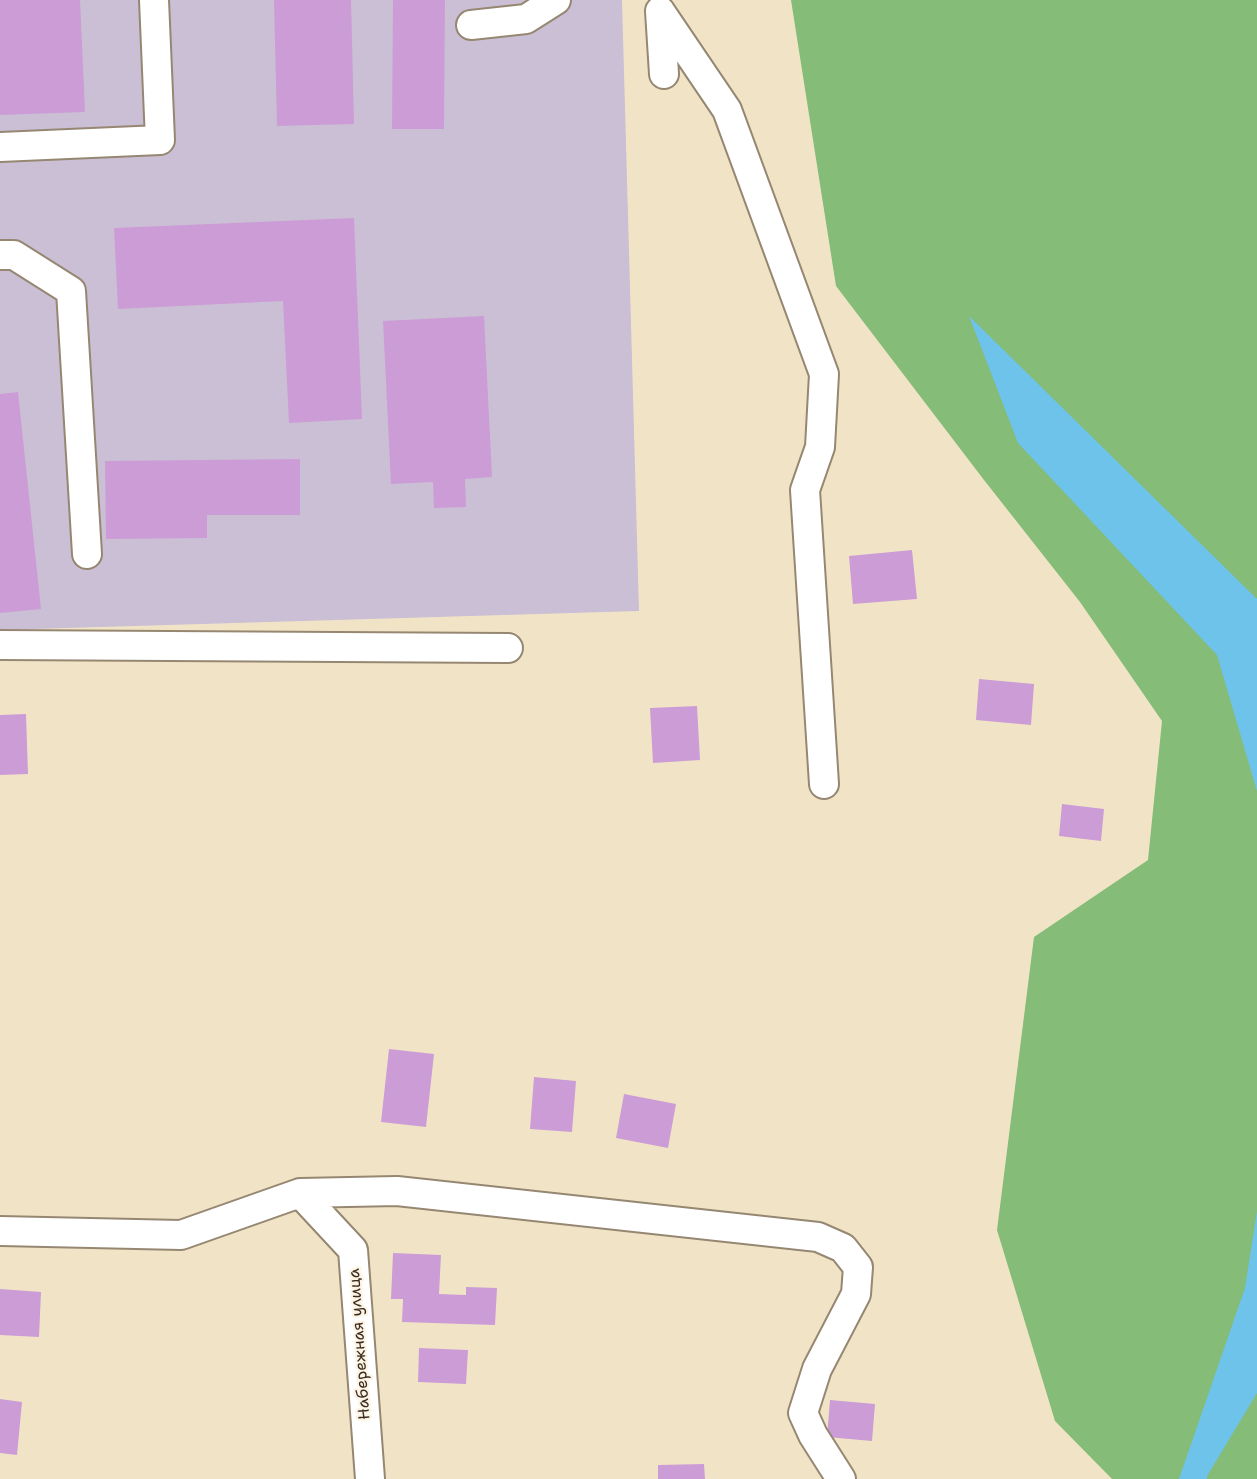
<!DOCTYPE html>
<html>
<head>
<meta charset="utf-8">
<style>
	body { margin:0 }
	canvas { display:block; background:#f1e4c6 }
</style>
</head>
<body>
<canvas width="1257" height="1479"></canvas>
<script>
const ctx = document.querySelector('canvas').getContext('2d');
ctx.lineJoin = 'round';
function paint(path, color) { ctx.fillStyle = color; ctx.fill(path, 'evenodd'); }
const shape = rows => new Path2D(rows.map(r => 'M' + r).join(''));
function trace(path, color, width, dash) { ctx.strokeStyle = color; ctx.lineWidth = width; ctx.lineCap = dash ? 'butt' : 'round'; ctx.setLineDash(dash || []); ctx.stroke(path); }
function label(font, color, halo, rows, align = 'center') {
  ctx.font = font + ' "Shantell Sans",sans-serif'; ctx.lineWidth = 4.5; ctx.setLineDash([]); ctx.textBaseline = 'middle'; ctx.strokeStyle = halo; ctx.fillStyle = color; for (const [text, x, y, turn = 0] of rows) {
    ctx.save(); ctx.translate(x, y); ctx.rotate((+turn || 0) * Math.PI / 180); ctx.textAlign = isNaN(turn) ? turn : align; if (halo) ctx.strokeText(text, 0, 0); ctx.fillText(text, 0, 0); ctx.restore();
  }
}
paint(shape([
	[0,0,622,0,639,611,0,630]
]), '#cbbfd5');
paint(shape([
	[791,0,1257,0,1257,1479,1112,1479,1055,1421,997,1230,1034,937,1148,860,1162,721,1080,602,984,480,836,286]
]), '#84bc78');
paint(shape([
	[969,316,1257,599,1257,791,1217,655,1018,443],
	[1257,1211,1257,1393,1207,1476,1207,1479,1179,1479,1245,1288]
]), '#6ec3eb');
paint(shape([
	[0,0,80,0,85,112,0,115],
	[274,0,351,0,354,124,277,126],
	[393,0,445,0,444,129,392,129],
	[354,218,362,419,289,423,283,301,118,309,114,228],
	[484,316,492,477,465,479,466,507,434,508,433,482,391,484,383,321],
	[18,392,41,609,0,613,0,394],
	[300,459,300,515,207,515,207,538,106,539,105,461],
	[912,550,917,599,853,604,849,556],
	[979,679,1034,684,1031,725,976,720],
	[697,706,700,760,653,763,650,708],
	[26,714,28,774,0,775,0,715],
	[1062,804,1104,809,1101,841,1059,836],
	[389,1049,434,1054,426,1127,381,1122],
	[534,1077,576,1081,572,1132,530,1129],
	[624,1094,676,1104,668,1148,616,1138],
	[393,1253,441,1255,439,1294,466,1295,466,1287,497,1288,495,1325,402,1322,403,1299,391,1299],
	[0,1289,41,1292,39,1337,0,1335],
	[419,1348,468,1350,466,1384,418,1382],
	[0,1399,22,1402,17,1455,0,1453],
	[830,1400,875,1404,872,1441,827,1437],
	[704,1464,705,1479,658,1479,658,1465]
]), '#cc9cd7');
const minor = shape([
	[660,11,727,110,824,374,820,447,805,490,824,784],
	[660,11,664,74],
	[471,25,526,19,556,0],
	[0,147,160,140,154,0],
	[0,255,14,255,71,291,87,554],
	[0,645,508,648],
	[300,1193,353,1250,370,1479],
	[0,1231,181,1235,300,1193,397,1191,818,1237,843,1248,858,1267,856,1294,817,1369,803,1413,813,1435,841,1479]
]);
trace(minor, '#968772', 32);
trace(minor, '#fff', 28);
label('16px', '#3b2a1e', '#fcf5e5', [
	["Набережная улица",360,1344,-94]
]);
</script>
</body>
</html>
